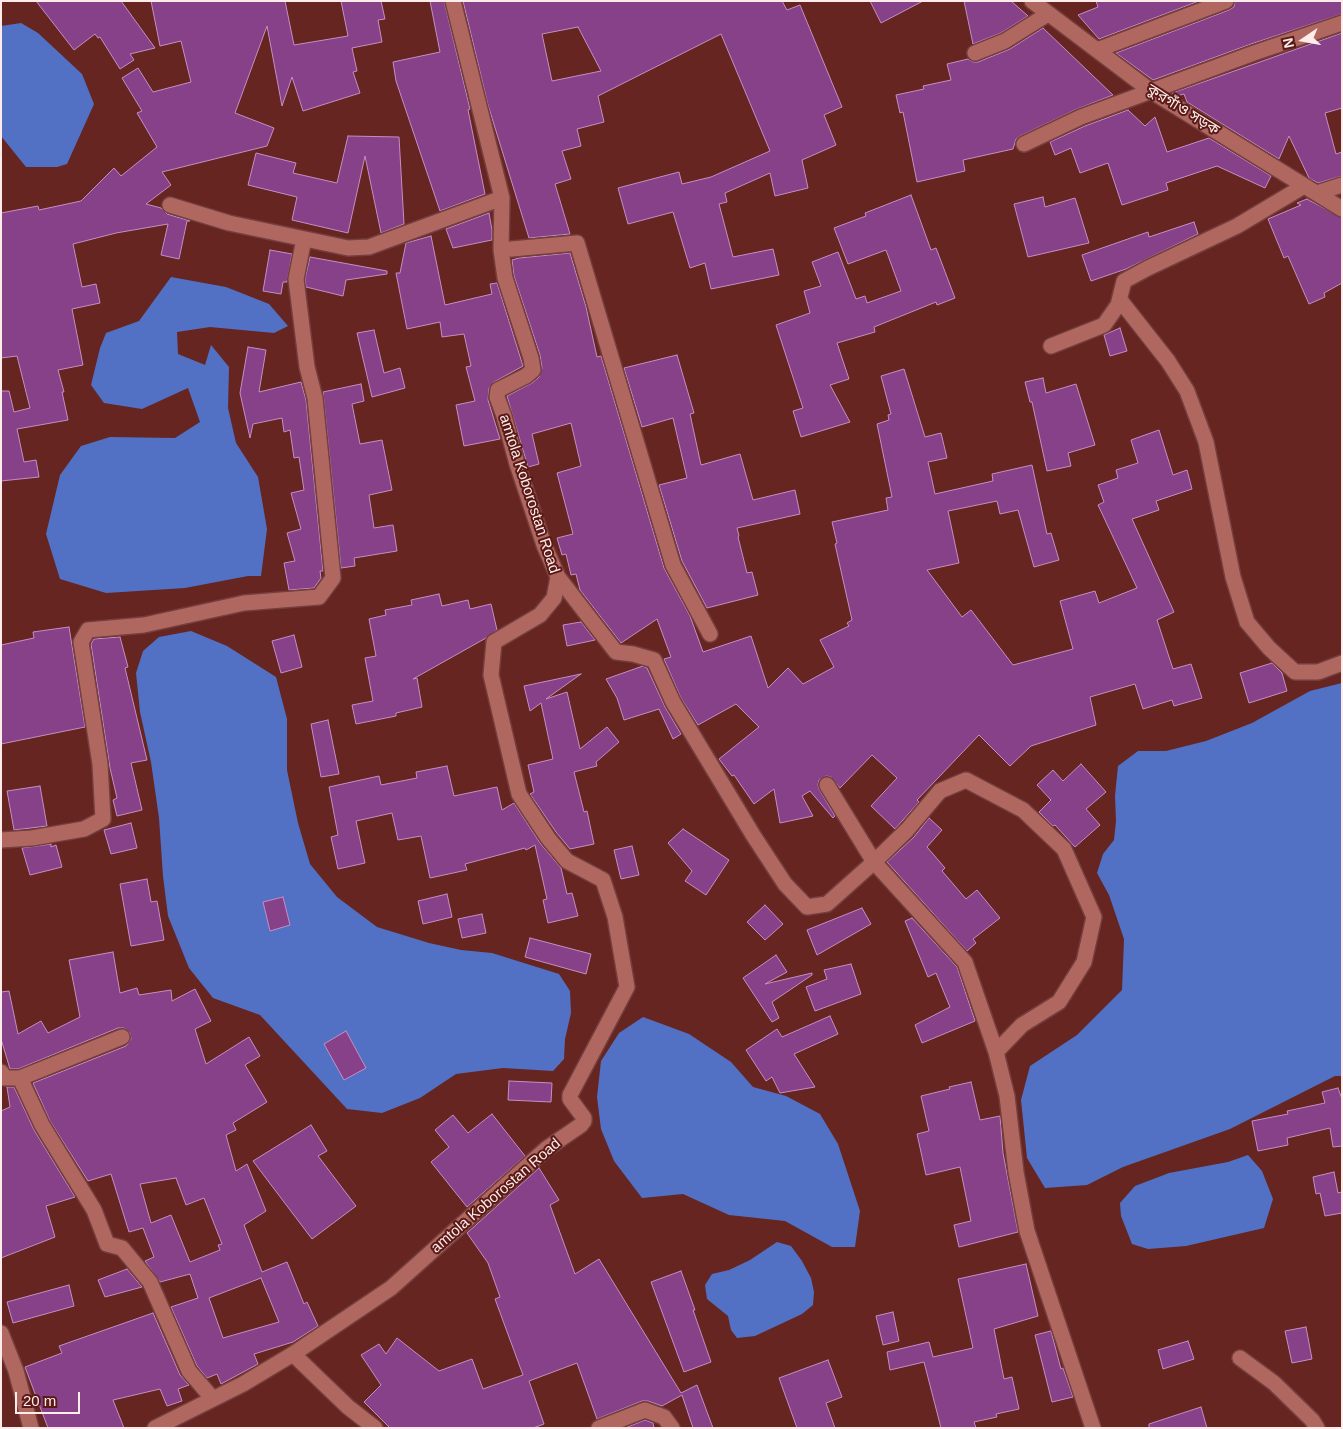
<!DOCTYPE html>
<html>
<head>
<meta charset="utf-8">
<style>
	body { margin:0 }
	#map { position:relative; width:1343px; height:1429px; overflow:hidden; background:#662520; font-family:Arial,sans-serif }
	canvas { display:block }
	.frame { position:absolute; inset:0; border:2px solid #fdece9; pointer-events:none }
	.north { position:absolute; left:1278px; top:15px; width:50px; height:50px; -webkit-text-stroke:4px #5a1916; paint-order:stroke; rotate:258deg; font-size:14px; font-weight:700; line-height:20px; text-align:center; color:#fdece9 }
	.north::after { content:''; display:block; margin:auto; width:18px; height:22px; background:#fdece9; clip-path:polygon(50% 0,100% 100%,50% 72%,0 100%) }
	.scale { position:absolute; left:15px; top:1392px; width:65px; height:22px; box-sizing:border-box; border:2px solid #fdece9; border-top:0; padding-left:6px; font-size:15px; line-height:18px; white-space:nowrap; color:#fdece9; -webkit-text-stroke:4px #5a1916; paint-order:stroke }
</style>
</head>
<body>
<div id="map">
<canvas width="1343" height="1429"></canvas>
<div class="frame"></div>
<div class="north">N</div>
<div class="scale">20 m</div>
</div>
<script>
const ctx = document.querySelector('canvas').getContext('2d');
ctx.lineJoin = 'round';
function paint(path, color) { ctx.fillStyle = color; ctx.fill(path, 'evenodd'); }
const shape = rows => new Path2D(rows.map(r => 'M' + r).join(''));
function trace(path, color, width, dash) { ctx.strokeStyle = color; ctx.lineWidth = width; ctx.lineCap = dash ? 'butt' : 'round'; ctx.setLineDash(dash || []); ctx.stroke(path); }
function label(font, color, halo, rows, align = 'center') {
  ctx.font = font + ' Arial,"Noto Sans Bengali",sans-serif'; ctx.lineWidth = 4; ctx.setLineDash([]); ctx.textBaseline = 'middle'; ctx.strokeStyle = halo; ctx.fillStyle = color; for (const [text, x, y, turn = 0] of rows) {
    ctx.save(); ctx.translate(x, y); ctx.rotate((+turn || 0) * Math.PI / 180); ctx.textAlign = isNaN(turn) ? turn : align; if (halo) ctx.strokeText(text, 0, 0); ctx.fillText(text, 0, 0); ctx.restore();
  }
}
paint(shape([
	[21,23,38,33,82,74,94,104,67,164,57,167,26,167,1,136,1,26],
	[171,277,226,287,269,304,288,326,274,333,210,327,177,332,178,354,205,365,211,345,229,367,228,408,236,443,258,477,267,529,261,576,248,576,185,588,106,593,60,579,46,534,60,475,81,446,110,437,175,438,200,422,188,388,142,409,104,403,91,385,100,348,106,333,139,321],
	[191,631,227,646,276,677,287,719,287,770,298,823,310,864,337,897,377,927,429,943,461,950,492,953,559,974,570,991,571,1013,565,1039,564,1059,553,1071,503,1068,456,1074,420,1098,382,1113,347,1109,260,1015,213,998,189,968,168,916,163,876,159,818,151,762,140,712,136,673,143,651,159,637],
	[1342,683,1342,1076,1335,1076,1230,1129,1123,1167,1087,1185,1045,1188,1027,1158,1021,1100,1030,1066,1077,1035,1122,990,1124,939,1109,895,1097,873,1103,854,1114,840,1116,821,1115,796,1118,766,1138,751,1166,751,1206,741,1252,723,1310,691],
	[643,1017,689,1034,731,1062,753,1087,786,1096,820,1114,838,1144,860,1211,855,1247,832,1247,785,1221,729,1215,683,1194,642,1198,614,1161,601,1129,597,1097,601,1061,619,1033],
	[1248,1155,1262,1171,1273,1199,1264,1228,1186,1246,1148,1249,1132,1244,1121,1216,1120,1203,1135,1186,1169,1173,1228,1162],
	[777,1242,791,1246,802,1261,811,1278,814,1292,813,1305,802,1314,755,1336,737,1338,731,1330,728,1316,707,1299,705,1285,712,1274,729,1270,750,1260]
]), '#5271c5');
const building = shape([
	[36,1,121,1,155,48,130,54,134,60,120,69,100,37,98,38,95,34,74,50,36,1],
	[151,1,285,1,294,45,348,36,341,1,381,1,385,19,378,20,382,42,352,48,357,71,353,72,360,93,303,111,292,77,282,106,267,26,235,113,274,128,267,146,162,172,171,185,146,204,161,208,167,214,190,221,187,221,179,259,161,255,168,224,116,233,73,244,82,287,96,284,100,303,72,309,83,365,58,370,64,392,62,392,68,420,17,429,24,462,36,460,39,477,1,481,1,391,9,391,14,412,30,408,17,356,1,358,1,213,38,206,39,210,81,201,114,168,121,176,157,147,137,113,142,111,122,78,138,68,153,92,191,82,181,41,160,46,151,1],
	[430,1,444,1,470,109,468,110,485,194,440,211,396,81,393,62,440,52,430,1],
	[463,1,782,1,787,10,800,5,842,107,824,115,836,145,802,160,808,188,775,196,770,173,725,193,727,202,719,204,733,257,773,249,779,275,711,289,705,263,690,268,673,212,628,224,618,188,679,172,682,184,711,177,770,151,721,34,598,96,604,122,577,129,581,146,562,151,571,179,555,184,570,234,529,238,488,105,463,1],
	[578,27,601,71,552,81,542,34,578,27],
	[870,1,923,1,881,23,870,1],
	[964,1,1011,1,1028,16,1001,33,973,44,964,1],
	[1096,1,1199,1,1099,39,1078,15,1098,7,1096,1],
	[1235,1,1342,1,1342,14,1251,44,1153,80,1116,53,1229,10,1234,7,1235,1],
	[1043,28,1113,95,1077,109,1020,136,1016,139,1013,149,963,160,965,171,917,182,903,112,900,113,896,95,924,89,923,86,951,80,947,64,968,59,973,62,978,62,1010,49,1043,28],
	[1342,33,1342,108,1325,113,1336,154,1342,152,1342,176,1318,183,1309,178,1289,136,1279,159,1187,102,1184,94,1177,96,1172,93,1342,33],
	[1128,110,1145,126,1155,117,1167,152,1209,138,1271,176,1265,188,1217,166,1166,183,1168,190,1122,205,1108,163,1080,173,1071,148,1055,155,1050,142,1085,126,1128,110],
	[348,136,399,137,404,224,381,233,365,156,348,233,292,220,297,197,248,185,256,153,296,163,293,173,337,183,348,136],
	[911,195,931,250,936,248,955,298,937,305,936,302,874,327,875,332,837,343,849,379,830,385,850,422,801,437,793,411,803,408,776,325,810,313,804,291,821,286,812,262,838,252,856,299,865,296,867,303,901,291,886,250,848,264,834,228,866,216,865,213,911,195],
	[1043,197,1045,207,1075,198,1089,243,1028,257,1014,204,1043,197],
	[1307,199,1342,218,1342,283,1324,293,1325,297,1309,304,1288,256,1284,258,1268,219,1301,205,1297,203,1307,199],
	[489,213,492,230,492,240,453,248,446,229,489,213],
	[1194,222,1198,234,1126,269,1091,281,1082,255,1148,232,1149,237,1194,222],
	[431,236,445,305,492,294,490,284,497,283,523,366,494,382,489,388,488,400,500,439,464,446,456,405,475,401,466,367,471,366,464,334,442,337,440,322,407,329,396,273,400,273,406,243,431,236],
	[270,250,292,254,287,282,283,282,281,294,263,291,270,250],
	[570,253,586,307,597,357,601,356,664,568,690,616,703,652,751,636,768,688,788,668,803,684,834,667,820,640,849,626,847,623,852,620,835,544,837,543,832,522,888,510,886,498,892,497,877,424,889,420,888,415,891,414,881,376,904,369,925,437,941,433,947,458,928,462,935,494,993,481,992,474,1032,465,1047,534,1051,533,1059,560,1034,567,1018,510,1000,514,997,501,948,511,959,563,927,570,962,617,971,610,1013,665,1073,649,1060,601,1095,591,1099,603,1137,588,1098,505,1104,502,1098,485,1118,478,1116,470,1138,463,1131,440,1159,430,1173,475,1187,470,1192,489,1156,501,1159,510,1132,519,1174,612,1157,620,1173,669,1191,664,1202,698,1174,706,1172,700,1143,709,1135,684,1090,697,1096,725,1031,746,1010,766,979,735,917,800,919,802,895,829,871,806,897,778,872,755,840,788,831,777,826,776,819,780,818,785,819,789,835,816,833,818,810,791,802,796,813,816,780,823,774,789,754,804,734,775,732,776,719,759,759,727,736,704,698,725,681,698,664,659,671,657,657,619,621,643,580,590,576,574,571,575,566,554,562,555,557,538,573,534,557,473,581,466,571,423,532,434,539,464,528,467,507,396,532,383,539,377,542,368,540,355,514,276,512,260,519,258,570,253],
	[310,257,387,271,387,274,346,280,343,296,306,287,305,279,310,257],
	[1120,328,1127,351,1110,356,1104,335,1120,328],
	[374,330,384,373,400,368,405,388,372,397,357,333,374,330],
	[248,347,266,350,259,392,301,382,306,400,323,571,320,571,321,578,314,588,289,590,284,563,295,561,287,533,301,529,291,493,304,490,299,457,294,458,290,430,284,432,282,418,253,424,250,438,240,393,248,347],
	[677,355,694,413,690,414,701,465,740,454,753,500,795,490,800,514,737,528,739,536,738,537,747,573,752,572,758,595,707,608,682,561,659,485,687,478,673,418,642,427,624,368,677,355],
	[1043,378,1046,393,1076,384,1095,445,1068,453,1071,466,1047,471,1032,402,1030,402,1025,382,1043,378],
	[361,384,364,401,352,404,360,444,382,440,392,490,369,495,374,528,393,525,397,551,354,558,355,566,341,568,323,392,361,384],
	[439,594,442,606,468,600,470,609,491,604,497,630,486,638,413,679,417,678,422,707,396,713,396,716,356,724,352,705,373,701,365,658,376,656,369,619,386,615,385,610,412,605,411,600,439,594],
	[581,622,595,640,567,646,563,625,581,622],
	[69,627,85,727,1,744,1,645,34,638,33,632,69,627],
	[294,635,302,667,281,673,272,641,294,635],
	[120,637,128,667,125,668,147,760,131,763,142,810,117,816,113,800,117,798,110,768,91,644,94,639,120,637],
	[1272,663,1282,673,1287,691,1249,703,1240,673,1272,663],
	[643,666,647,668,665,707,681,734,673,739,659,709,624,720,617,698,606,679,643,666],
	[581,674,546,699,567,692,580,749,607,727,619,742,596,762,597,766,574,772,584,812,587,811,594,844,570,849,556,832,530,794,534,792,528,765,553,759,541,703,530,711,524,686,581,674],
	[328,720,339,774,321,777,311,724,328,720],
	[1081,764,1106,792,1086,809,1100,825,1075,847,1055,825,1053,826,1039,812,1051,800,1037,785,1053,770,1063,781,1081,764],
	[447,766,454,796,497,787,502,810,514,803,540,843,561,868,567,894,572,893,578,916,548,923,543,900,547,899,535,845,526,850,525,848,465,864,467,870,430,878,421,836,398,840,392,813,356,821,365,863,338,869,331,837,338,835,329,787,379,776,381,785,417,778,416,772,447,766],
	[40,786,47,826,14,830,7,791,40,786],
	[929,818,942,830,927,847,945,868,942,871,966,899,977,890,1000,918,973,939,976,943,967,951,887,862,914,837,929,818],
	[131,823,137,848,111,854,104,830,131,823],
	[683,829,729,860,706,895,685,881,692,871,668,843,683,829],
	[51,844,51,847,56,845,62,867,30,875,22,848,51,844],
	[632,846,639,875,621,879,614,850,632,846],
	[147,879,151,902,157,901,164,940,131,946,120,884,147,879],
	[447,894,452,917,423,924,418,901,447,894],
	[283,897,290,925,270,931,263,902,283,897],
	[765,905,783,924,765,940,747,922,765,905],
	[862,908,871,924,817,955,807,930,862,908],
	[482,914,486,933,462,938,458,919,482,914],
	[912,918,957,967,975,1021,922,1043,915,1025,950,1007,936,973,928,977,905,921,912,918],
	[530,938,591,954,586,974,525,957,530,938],
	[113,952,120,993,137,988,139,995,171,990,172,1001,195,989,211,1021,195,1029,206,1064,249,1037,260,1056,245,1065,267,1102,233,1123,236,1130,226,1135,236,1171,247,1164,266,1211,244,1225,262,1272,287,1262,304,1304,307,1302,318,1326,293,1342,254,1354,258,1364,221,1384,217,1374,207,1378,197,1366,171,1307,198,1298,190,1274,160,1282,145,1261,154,1257,143,1228,129,1232,111,1174,88,1181,50,1121,33,1083,126,1046,131,1039,130,1033,124,1028,118,1028,18,1069,10,1069,1,1039,1,992,9,991,18,1034,41,1021,48,1033,80,1017,69,960,113,952],
	[176,1178,186,1205,204,1198,222,1244,218,1245,220,1250,190,1262,171,1215,151,1223,140,1184,176,1178],
	[261,1278,279,1322,223,1338,209,1298,261,1278],
	[776,955,787,972,765,984,812,973,812,975,772,1002,779,1018,772,1022,743,978,776,955],
	[851,964,861,994,815,1011,806,987,827,979,824,970,851,964],
	[830,1016,838,1034,794,1054,815,1087,780,1093,772,1077,766,1081,746,1050,777,1029,782,1037,830,1016],
	[346,1031,366,1068,344,1080,324,1044,346,1031],
	[509,1081,552,1083,551,1102,508,1100,509,1081],
	[971,1082,980,1120,1000,1116,1003,1153,1018,1232,959,1247,954,1225,971,1221,960,1167,926,1175,917,1134,929,1131,921,1096,950,1089,949,1087,971,1082],
	[7,1087,14,1087,34,1130,75,1197,46,1206,55,1237,1,1258,1,1111,10,1107,7,1087],
	[1338,1088,1342,1099,1342,1146,1333,1147,1330,1128,1287,1138,1288,1145,1258,1151,1252,1121,1288,1114,1287,1111,1325,1103,1322,1092,1338,1088],
	[492,1114,525,1156,467,1207,431,1162,449,1147,435,1130,453,1115,468,1133,492,1114],
	[311,1125,327,1151,318,1156,356,1206,312,1239,253,1161,311,1125],
	[539,1168,559,1200,550,1205,575,1274,599,1259,681,1393,697,1385,713,1428,693,1428,682,1395,662,1406,648,1401,642,1401,597,1419,577,1363,529,1381,544,1424,533,1428,390,1428,364,1402,381,1385,361,1355,379,1344,386,1354,397,1338,439,1371,472,1359,483,1389,523,1375,495,1299,500,1297,488,1263,467,1233,539,1168],
	[1334,1172,1338,1193,1342,1192,1342,1213,1325,1216,1320,1193,1316,1194,1313,1177,1334,1172],
	[1026,1264,1038,1316,994,1329,1004,1379,1012,1377,1019,1409,996,1414,997,1417,974,1422,976,1428,941,1428,924,1362,890,1370,887,1352,929,1342,933,1357,973,1348,958,1279,1026,1264],
	[127,1269,142,1287,105,1297,98,1280,127,1269],
	[681,1271,695,1310,693,1310,711,1362,684,1372,651,1282,681,1271],
	[69,1285,74,1306,13,1323,7,1302,69,1285],
	[893,1312,899,1341,883,1345,876,1316,893,1312],
	[153,1313,180,1375,189,1385,178,1389,182,1401,167,1406,160,1389,113,1400,124,1428,48,1428,25,1367,62,1353,59,1346,153,1313],
	[1306,1327,1312,1359,1292,1363,1285,1331,1306,1327],
	[1051,1331,1061,1369,1063,1368,1073,1397,1052,1402,1035,1335,1051,1331],
	[1188,1341,1194,1359,1163,1369,1158,1350,1188,1341],
	[828,1360,842,1397,826,1403,835,1428,797,1428,779,1378,828,1360],
	[1201,1407,1207,1428,1149,1428,1149,1424,1201,1407],
	[645,1420,653,1423,654,1428,625,1428,645,1420]
]);
paint(building, '#874188');
trace(building, '#c48fc4', 1);
const minor = shape([
	[1097,50,1226,1],
	[975,53,1005,41,1048,14],
	[1024,144,1081,117,1254,53,1342,23],
	[1317,193,1342,185],
	[170,205,229,223,348,248,369,247,502,198],
	[501,250,577,243,673,565,710,634],
	[1120,300,1168,361,1187,391,1206,442,1233,577,1247,622,1269,648,1295,672,1318,672,1342,663],
	[1051,346,1104,325,1118,305,1124,281,1148,268,1237,226,1304,186],
	[558,577,616,652,633,654,654,660,673,702,753,835,785,884,807,907,827,904,874,862,907,830,940,791,966,780,1023,810,1064,849,1094,917,1084,962,1059,1002,1022,1025,996,1052,1007,1096,1016,1172,1027,1231,1093,1428],
	[827,785,874,862,965,962,996,1052],
	[1,840,32,838,84,829,103,819,100,764,81,642,88,630,144,625,244,603,319,597,333,578,315,398,307,367,296,279,304,239],
	[1,1072,5,1078,20,1078,42,1125,94,1210,107,1244,122,1248,150,1282,189,1371,213,1399],
	[20,1078,122,1037],
	[1,1333,16,1371,31,1428],
	[293,1354,348,1407,375,1428],
	[1240,1358,1274,1383,1312,1420,1317,1428],
	[155,1428,243,1384,293,1354,391,1288,546,1149,581,1125,584,1121,584,1118,570,1099,570,1095,627,987,615,917,603,880,567,861,548,838,519,794,491,675,494,642,540,615,554,598,558,577,544,545,517,464,504,416,497,397,498,390,526,376,533,370,531,358,505,278,501,250,502,198,453,1],
	[599,1428,645,1410,664,1417,672,1428]
]);
const tertiary = shape([
	[1032,1,1151,91,1342,209]
]);
trace(minor, '#733e3d', 18);
trace(tertiary, '#733e3d', 18);
trace(minor, '#b06760', 15);
trace(tertiary, '#b06760', 15);
label('15px', '#fdece9', '#5a1916', [
	["কুরগাঁও সড়ক",1183,110,32],
	["amtola Koborostan Road",529,494,72],
	["amtola Koborostan Road",496,1196,-41]
]);
</script>
</body>
</html>
